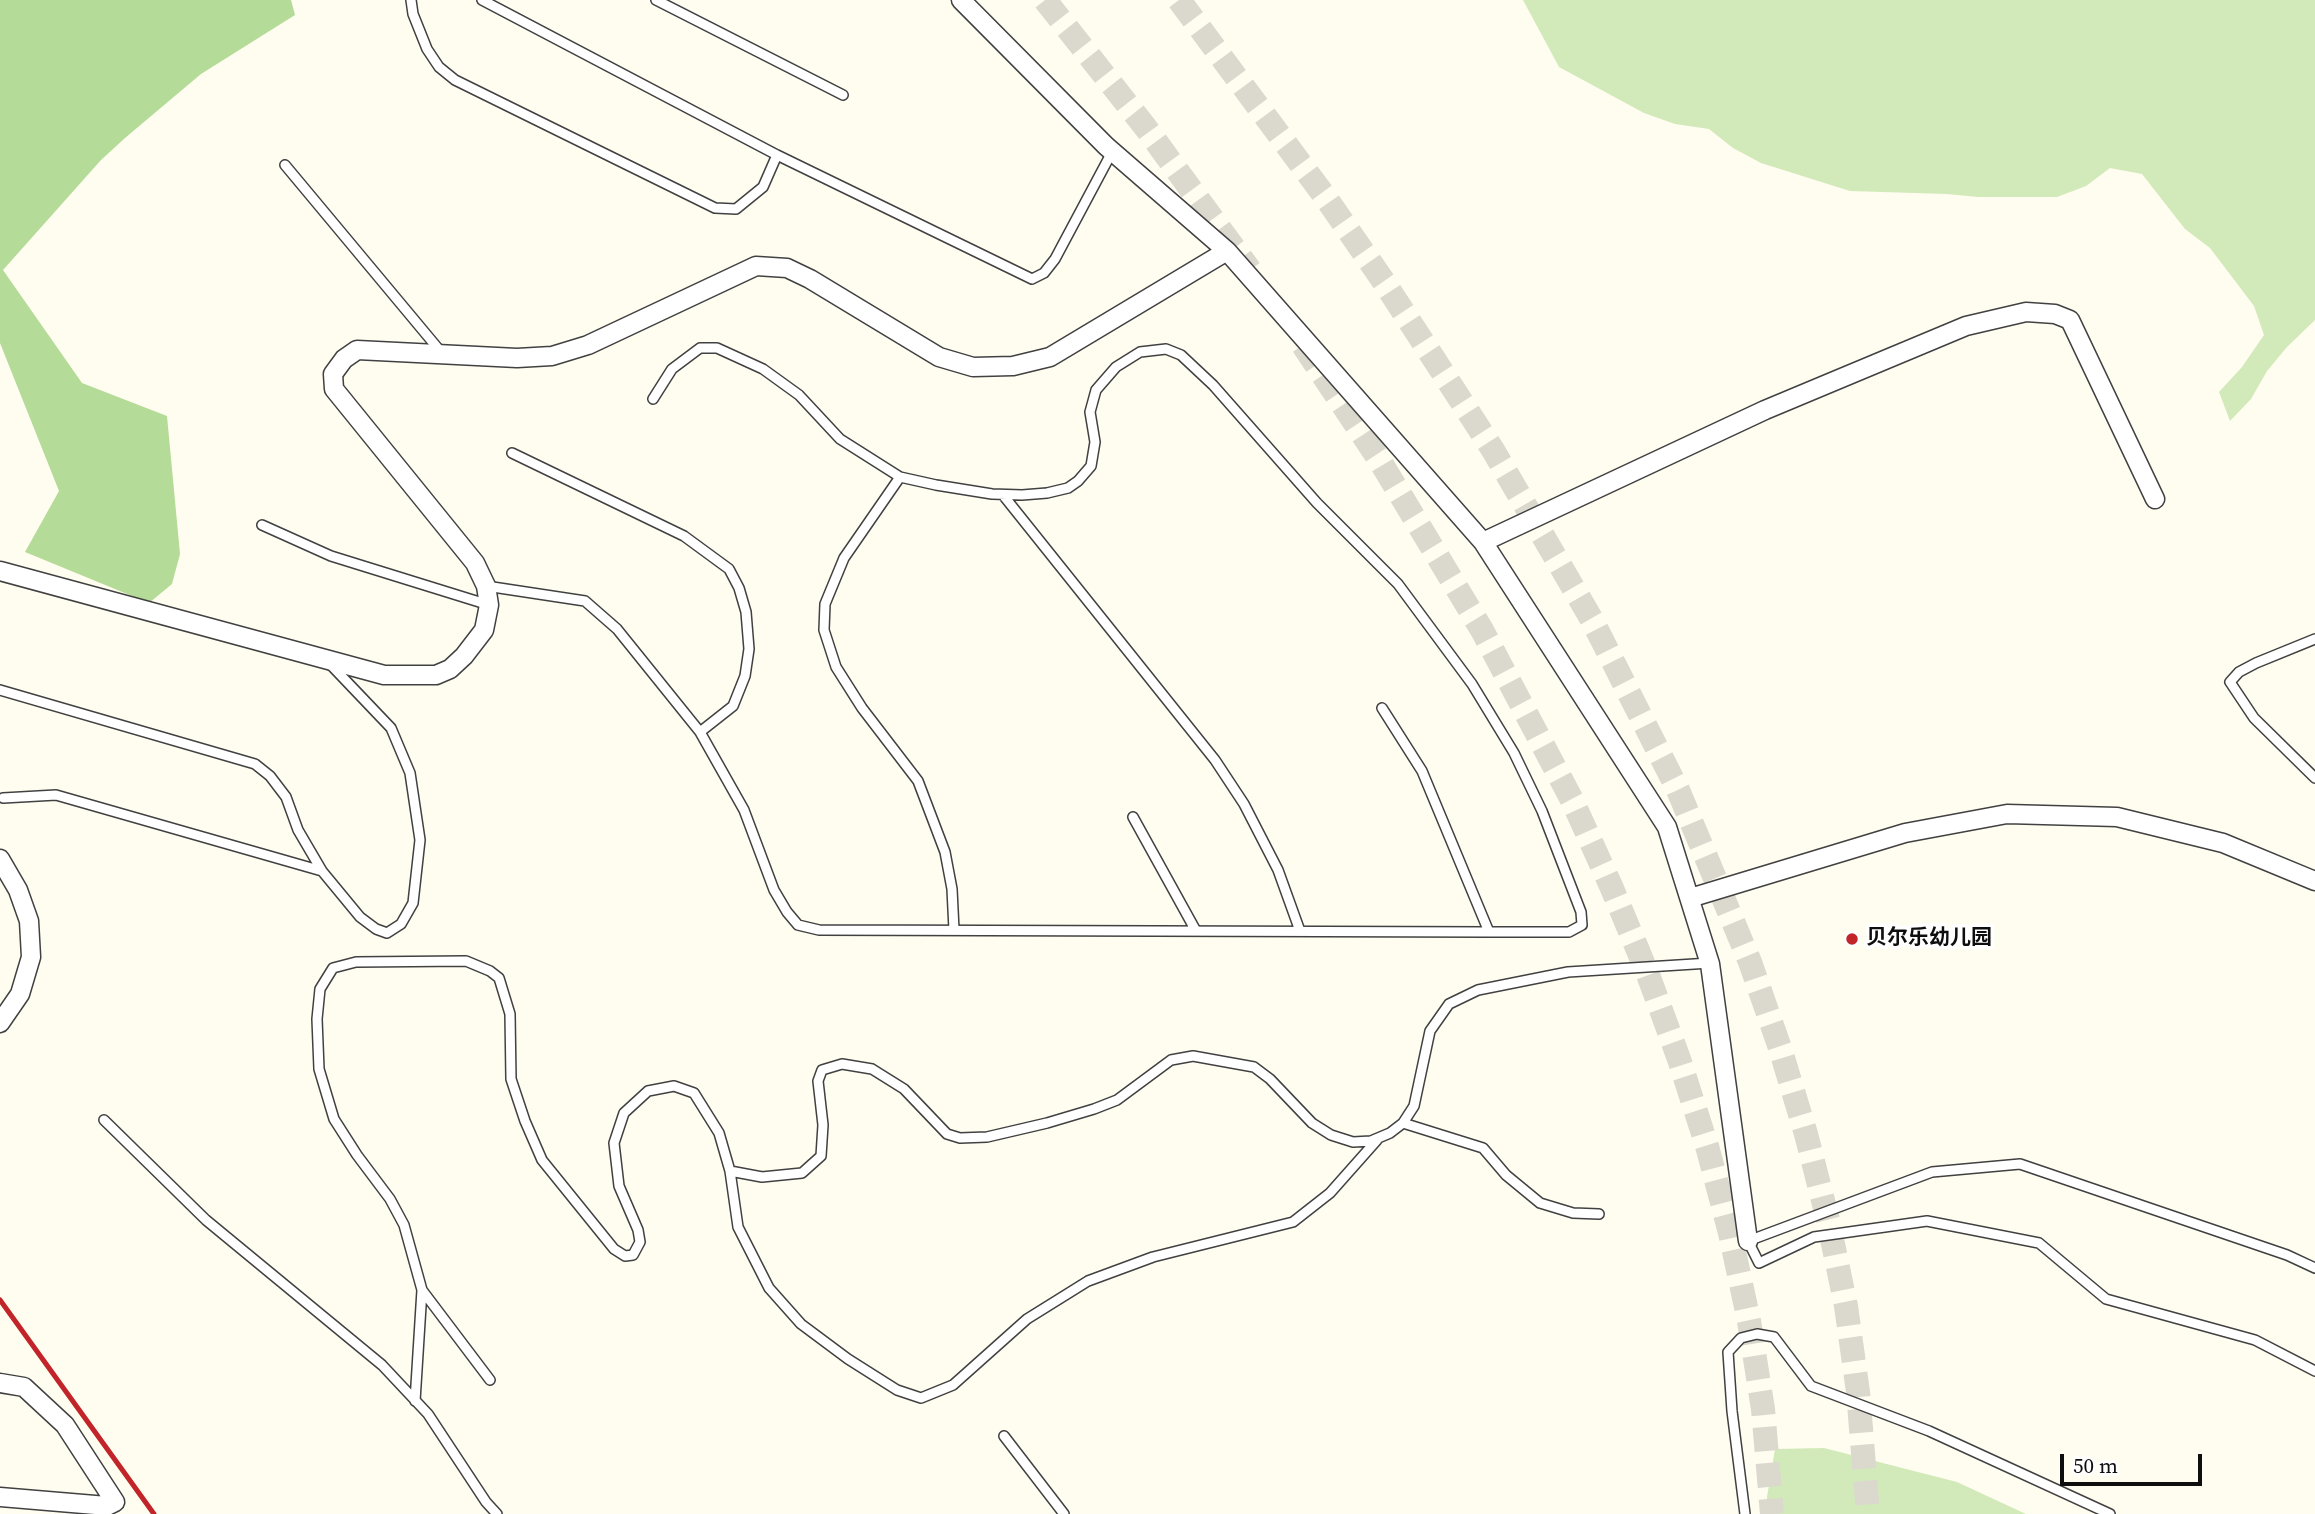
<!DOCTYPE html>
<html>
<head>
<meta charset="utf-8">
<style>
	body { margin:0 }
	#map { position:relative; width:2315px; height:1514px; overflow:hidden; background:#fffcf0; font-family:"Source Serif 4",serif }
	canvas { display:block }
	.scale { position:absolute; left:2060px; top:1454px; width:142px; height:32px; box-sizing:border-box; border:4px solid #0e0e0e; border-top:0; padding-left:9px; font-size:21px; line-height:24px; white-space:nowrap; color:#0e0e0e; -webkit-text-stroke:5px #fff; paint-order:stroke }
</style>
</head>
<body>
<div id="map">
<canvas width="2315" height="1514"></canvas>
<div class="scale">50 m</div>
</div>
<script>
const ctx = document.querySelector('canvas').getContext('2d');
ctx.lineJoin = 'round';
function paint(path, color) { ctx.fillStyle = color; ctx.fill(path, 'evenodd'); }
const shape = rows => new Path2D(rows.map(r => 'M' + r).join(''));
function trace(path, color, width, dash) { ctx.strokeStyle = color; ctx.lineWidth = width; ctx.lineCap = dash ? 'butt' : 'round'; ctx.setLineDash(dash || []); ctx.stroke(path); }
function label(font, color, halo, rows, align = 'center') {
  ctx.font = font + ' "Source Serif 4","Noto Sans SC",serif'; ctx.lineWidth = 7; ctx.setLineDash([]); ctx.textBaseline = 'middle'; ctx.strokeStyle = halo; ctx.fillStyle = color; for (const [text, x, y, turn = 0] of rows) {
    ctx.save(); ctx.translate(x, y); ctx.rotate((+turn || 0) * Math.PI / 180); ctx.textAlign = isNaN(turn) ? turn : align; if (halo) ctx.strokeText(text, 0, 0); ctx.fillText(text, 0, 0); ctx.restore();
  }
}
paint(shape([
	[1523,0,2315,0,2315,320,2287,347,2267,371,2251,399,2230,421,2219,392,2242,367,2264,335,2254,306,2210,248,2185,229,2142,174,2110,168,2086,186,2057,197,1978,197,1947,194,1850,191,1761,163,1733,148,1709,129,1675,124,1644,113,1559,67],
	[1824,1448,1957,1482,2026,1514,1768,1514,1767,1497,1775,1449]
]), '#d2eab9');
paint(shape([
	[0,0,291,0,295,15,201,74,125,138,101,160,3,270,82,383,167,416,180,554,172,584,149,603,25,552,59,491,0,343]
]), '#b5db98');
trace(shape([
	[1045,0,1146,128,1250,270],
	[1179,0,1326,198,1384,282,1493,450,1592,620,1678,790,1750,962,1780,1048,1806,1134,1828,1220,1846,1306,1858,1392,1868,1514],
	[1303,345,1380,461,1482,630,1572,800,1611,886,1647,972,1679,1059,1707,1146,1730,1233,1749,1321,1763,1409,1772,1514]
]), '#dbd8ce', 24, [24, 12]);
const lane = shape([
	[411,0,413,14,427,49,439,67,455,80,715,208,736,209,763,187,777,155,482,0],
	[656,0,843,95],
	[777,155,1032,279,1044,273,1055,259,1112,152],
	[285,165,441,352],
	[512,453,684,536,729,569,739,588,746,612,749,649,745,676,733,706,700,732],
	[900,477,844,558,825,604,824,630,836,667,862,708,918,781,945,852,952,889,954,930],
	[1003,495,1215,760,1244,804,1278,870,1300,931],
	[262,525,331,556,489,605],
	[486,586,585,601,617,629,700,732,744,810,774,890,787,912,798,925,819,930,1489,932,1569,932,1582,925,1581,912,1542,811,1514,753,1472,684,1398,584,1317,503,1213,385,1181,355,1166,349,1140,352,1116,367,1096,390,1090,412,1095,442,1091,466,1078,481,1068,488,1047,493,1022,495,992,494,936,485,900,477,840,439,799,395,763,369,717,348,700,348,672,369,653,399],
	[2315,639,2256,663,2239,672,2230,682,2254,718,2315,778],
	[0,690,255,764,270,776,286,797,298,830,322,871,360,917,376,929,387,933,401,924,413,903,420,840,410,773,391,728,329,663],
	[1382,708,1422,771,1489,932],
	[3,798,56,795,322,871],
	[1133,817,1196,931],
	[104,1120,206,1220,382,1365,428,1414,486,1502,497,1514],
	[1403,1123,1483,1148,1506,1175,1540,1203,1573,1213,1599,1214],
	[730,1171,738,1227,769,1288,801,1324,848,1359,897,1390,921,1398,953,1385,1027,1319,1088,1281,1153,1257,1293,1222,1330,1193,1377,1140],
	[2315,1268,2287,1255,2020,1164,1932,1172,1748,1241,1759,1263,1814,1237,1927,1221,2039,1243,2106,1299,2255,1340,2315,1371],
	[490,1380,422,1290,404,1225,390,1199,357,1155,334,1119,319,1069,317,1019,320,989,333,968,356,962,466,961,490,971,499,978,510,1014,511,1079,525,1121,542,1160,614,1249,625,1256,633,1255,640,1242,638,1230,619,1186,614,1143,624,1113,648,1091,674,1086,694,1093,719,1133,730,1171,762,1177,802,1173,821,1156,823,1125,818,1081,822,1070,842,1064,872,1069,904,1089,947,1134,960,1138,987,1137,1047,1123,1094,1109,1117,1100,1171,1060,1193,1056,1254,1067,1270,1079,1312,1123,1331,1135,1353,1142,1371,1141,1390,1133,1403,1123,1414,1106,1430,1031,1449,1004,1478,990,1568,972,1710,963],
	[415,1401,422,1290],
	[1004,1436,1064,1514],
	[1745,1514,1732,1411,1728,1352,1741,1338,1757,1334,1774,1337,1811,1386,1929,1431,2110,1514]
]);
const street = shape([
	[961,0,1106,146,1227,251],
	[1483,542,1765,410,1966,326,2026,312,2055,314,2070,320,2155,499],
	[0,571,384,675,436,675,450,669,464,656,484,630,489,605,486,586,475,563,334,389,333,374,344,359,357,350,517,358,552,356,588,345,756,266,787,268,810,279,939,357,973,367,1013,366,1050,357,1227,251,1483,542,1667,827,1710,964,1748,1241],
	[0,859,18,890,29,921,31,957,20,994,0,1023],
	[1690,898,1905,833,2007,814,2117,817,2223,843,2315,881],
	[0,1383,24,1387,65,1425,115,1502,107,1506,0,1497]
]);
trace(lane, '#414141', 12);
trace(street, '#414141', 21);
trace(lane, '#fff', 9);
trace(street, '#fff', 18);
trace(shape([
	[0,1300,154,1514]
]), '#c12429', 5);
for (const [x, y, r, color] of [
	[1852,939,7,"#c12429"]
]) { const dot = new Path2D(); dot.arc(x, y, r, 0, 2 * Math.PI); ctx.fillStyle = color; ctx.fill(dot); trace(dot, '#fff', 2.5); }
label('bold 21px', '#0e0e0e', '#fff', [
	["贝尔乐幼儿园",1866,939]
], 'left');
</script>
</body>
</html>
